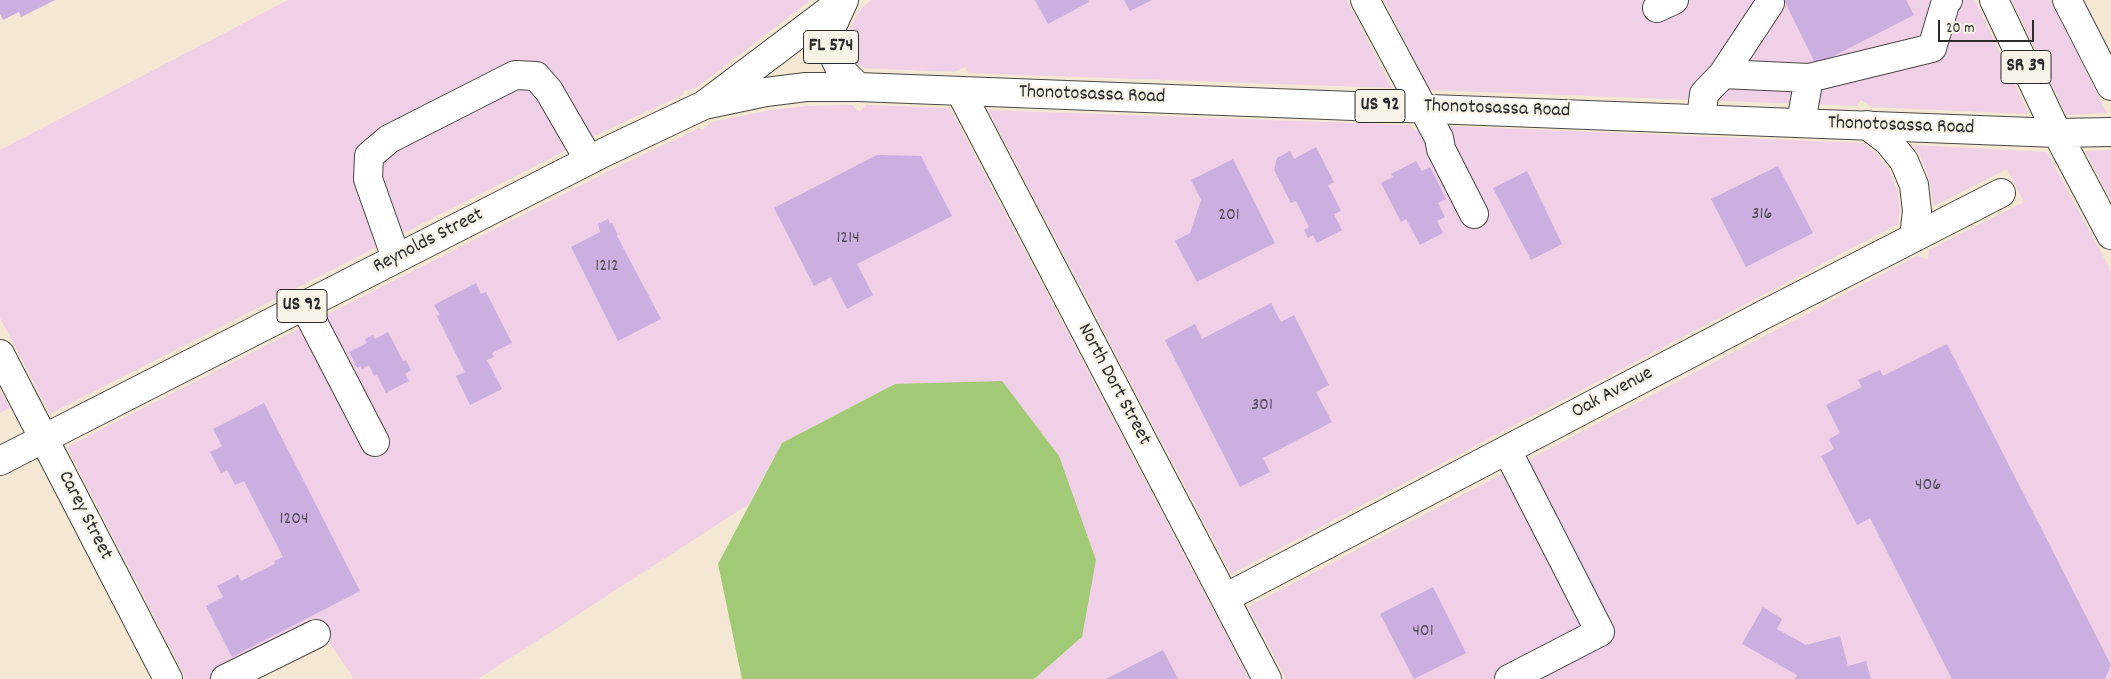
<!DOCTYPE html>
<html>
<head>
<meta charset="utf-8">
<style>
	body { margin:0 }
	#map { position:relative; width:2111px; height:679px; overflow:hidden; background:#f4e8d4; font-family:Dekko,sans-serif }
	canvas { display:block }
	.scale { position:absolute; left:1938px; top:20px; width:96px; height:22px; box-sizing:border-box; border:2px solid #2b2b2b; border-top:0; padding-left:6px; font-size:15px; line-height:18px; white-space:nowrap; color:#2b2b2b; -webkit-text-stroke:4px #f7f3e8; paint-order:stroke }
</style>
</head>
<body>
<div id="map">
<canvas width="2111" height="679"></canvas>
<div class="scale">20 m</div>
</div>
<script>
const ctx = document.querySelector('canvas').getContext('2d');
ctx.lineJoin = 'round';
function paint(path, color) { ctx.fillStyle = color; ctx.fill(path, 'evenodd'); }
const shape = rows => new Path2D(rows.map(r => 'M' + r).join(''));
function trace(path, color, width, dash) { ctx.strokeStyle = color; ctx.lineWidth = width; ctx.lineCap = dash ? 'butt' : 'round'; ctx.setLineDash(dash || []); ctx.stroke(path); }
function label(font, color, halo, rows, align = 'center') {
  ctx.font = font + ' Dekko,sans-serif'; ctx.lineWidth = 5; ctx.setLineDash([]); ctx.textBaseline = 'middle'; ctx.strokeStyle = halo; ctx.fillStyle = color; for (const [text, x, y, turn = 0] of rows) {
    ctx.save(); ctx.translate(x, y); ctx.rotate((+turn || 0) * Math.PI / 180); ctx.textAlign = isNaN(turn) ? turn : align; if (halo) ctx.strokeText(text, 0, 0); ctx.fillText(text, 0, 0); ctx.restore();
  }
}
paint(shape([
	[288,0,811,0,696,88,683,91,684,94,582,142,50,414,0,318,0,150],
	[871,0,1347,0,1392,88,969,73,965,67,954,72,863,68,853,59,848,48,847,36,858,12],
	[1384,0,1975,0,2029,114,1872,107,1861,100,1857,106,1430,90],
	[2012,0,2051,0,2107,113,2066,115],
	[852,105,860,112,866,105,950,108,1249,679,1034,679,1082,637,895,384,782,443,749,504,478,679,354,679,313,618,221,679,186,679,67,447,613,169,699,128,702,130,712,122,771,110,808,106],
	[988,110,1411,125,1415,131,1426,125,1863,143,1877,154,1889,170,1897,189,1900,209,1898,224,1231,574],
	[1913,145,2047,152,2111,271,2111,679,1286,679,1248,607,1917,256,1928,259,1929,250,2024,202,2007,169,1934,206,1929,179,1920,155],
	[2111,150,2111,200,2085,151],
	[0,390,10,408,0,413]
]), '#efd0e6');
paint(shape([
	[1002,381,1059,456,1096,560,1082,637,1034,679,742,679,718,564,782,443,895,384]
]), '#a2ca76');
paint(shape([
	[0,0,55,0,21,17,19,12,3,20,0,14],
	[1035,0,1088,0,1089,2,1048,24],
	[1124,0,1152,0,1130,11],
	[1784,0,1906,0,1914,15,1816,65],
	[1316,147,1334,182,1328,185,1341,211,1334,214,1342,230,1317,243,1313,235,1308,238,1304,230,1309,227,1296,201,1291,203,1274,170,1277,158,1290,151,1294,159],
	[877,155,921,156,952,216,857,264,873,295,847,309,831,277,814,286,774,208],
	[1233,159,1275,243,1197,282,1175,241,1190,233,1201,200,1191,180],
	[1416,161,1422,171,1430,167,1446,199,1438,203,1445,217,1437,221,1443,233,1420,245,1406,219,1401,222,1381,183,1393,177,1391,174],
	[1778,166,1813,233,1746,267,1711,199],
	[1527,171,1562,244,1531,260,1493,188],
	[608,219,610,224,612,223,618,235,617,236,661,319,618,341,571,247,600,232,598,224],
	[476,283,481,294,486,292,512,343,492,353,494,357,487,360,502,389,470,405,456,376,465,372,437,316,440,315,434,305],
	[1271,303,1281,322,1294,315,1329,385,1316,392,1332,422,1263,458,1270,472,1240,487,1165,340,1195,324,1202,339],
	[388,332,403,361,406,360,411,370,405,374,409,381,386,393,377,375,374,376,369,365,362,369,361,366,357,368,349,352,367,343,365,339,373,335,375,339],
	[1947,344,2111,665,2105,679,1952,679,1870,518,1857,525,1821,456,1834,449,1829,439,1840,433,1826,405,1862,387,1858,380,1880,370,1883,376],
	[264,403,360,591,232,657,206,606,223,597,217,586,238,575,241,581,275,564,274,561,283,557,244,481,235,485,227,470,221,473,210,452,222,446,213,429],
	[1433,587,1466,653,1414,679,1380,614],
	[1763,607,1782,619,1777,629,1806,645,1840,636,1848,666,1866,661,1871,679,1795,679,1797,675,1742,644],
	[1163,650,1178,679,1106,679]
]), '#ccafe1');
const minor = shape([
	[1365,0,1439,138,1441,149,1474,214],
	[1769,0,1770,3,1723,74,1809,78,1932,48,1946,1,1948,0],
	[1657,8,1674,0],
	[960,91,1267,679],
	[1701,119,1704,94,1723,74],
	[1801,122,1809,78],
	[1867,125,1888,141,1904,161,1914,185,1917,211,1914,237],
	[396,258,368,179,369,156,389,139,515,75,536,76,549,91,589,160],
	[304,305,375,442],
	[0,354,168,679],
	[1507,450,1600,632,1509,679],
	[1225,598,1765,314,2001,193],
	[225,679,316,634]
]);
const major = shape([
	[844,0,830,31,832,52,840,69,858,87],
	[1994,0,2057,133,2111,235],
	[2067,0,2111,86],
	[704,105,766,92,806,87,858,87,2057,133,2111,132],
	[0,461,605,152,704,105,843,0]
]);
trace(minor, '#494744', 30);
trace(major, '#494744', 30);
trace(minor, '#fff', 28);
trace(major, '#fff', 28);
label('18px', '#534c58', null, [
	["316",1762,216],
	["201",1229,217],
	["1214",848,240],
	["1212",607,268],
	["301",1262,407],
	["406",1928,487],
	["1204",294,521],
	["401",1423,633]
]);
for (const [x, y, w] of [
	[831,47,55],
	[2026,67,50],
	[1380,106,50],
	[302,306,50]
]) { const box = new Path2D(); box.roundRect(x - w / 2, y - 16.5, w, 33, 4); ctx.fillStyle = '#f7f3e8'; ctx.fill(box); trace(box, '#2b2b2b', 1); }
label('bold 19px', '#2b2b2b', null, [
	["FL 574",831,47],
	["SR 39",2026,67],
	["US 92",1380,106],
	["US 92",302,306]
]);
label('20px', '#2b2b2b', '#f7f3e8', [
	["Thonotosassa Road",1092,96,2],
	["Thonotosassa Road",1497,110,2],
	["Thonotosassa Road",1901,127,2],
	["Reynolds Street",429,242,-27],
	["North Dort Street",1113,385,62],
	["Oak Avenue",1613,394,-28],
	["Carey Street",84,516,63]
]);
</script>
</body>
</html>
